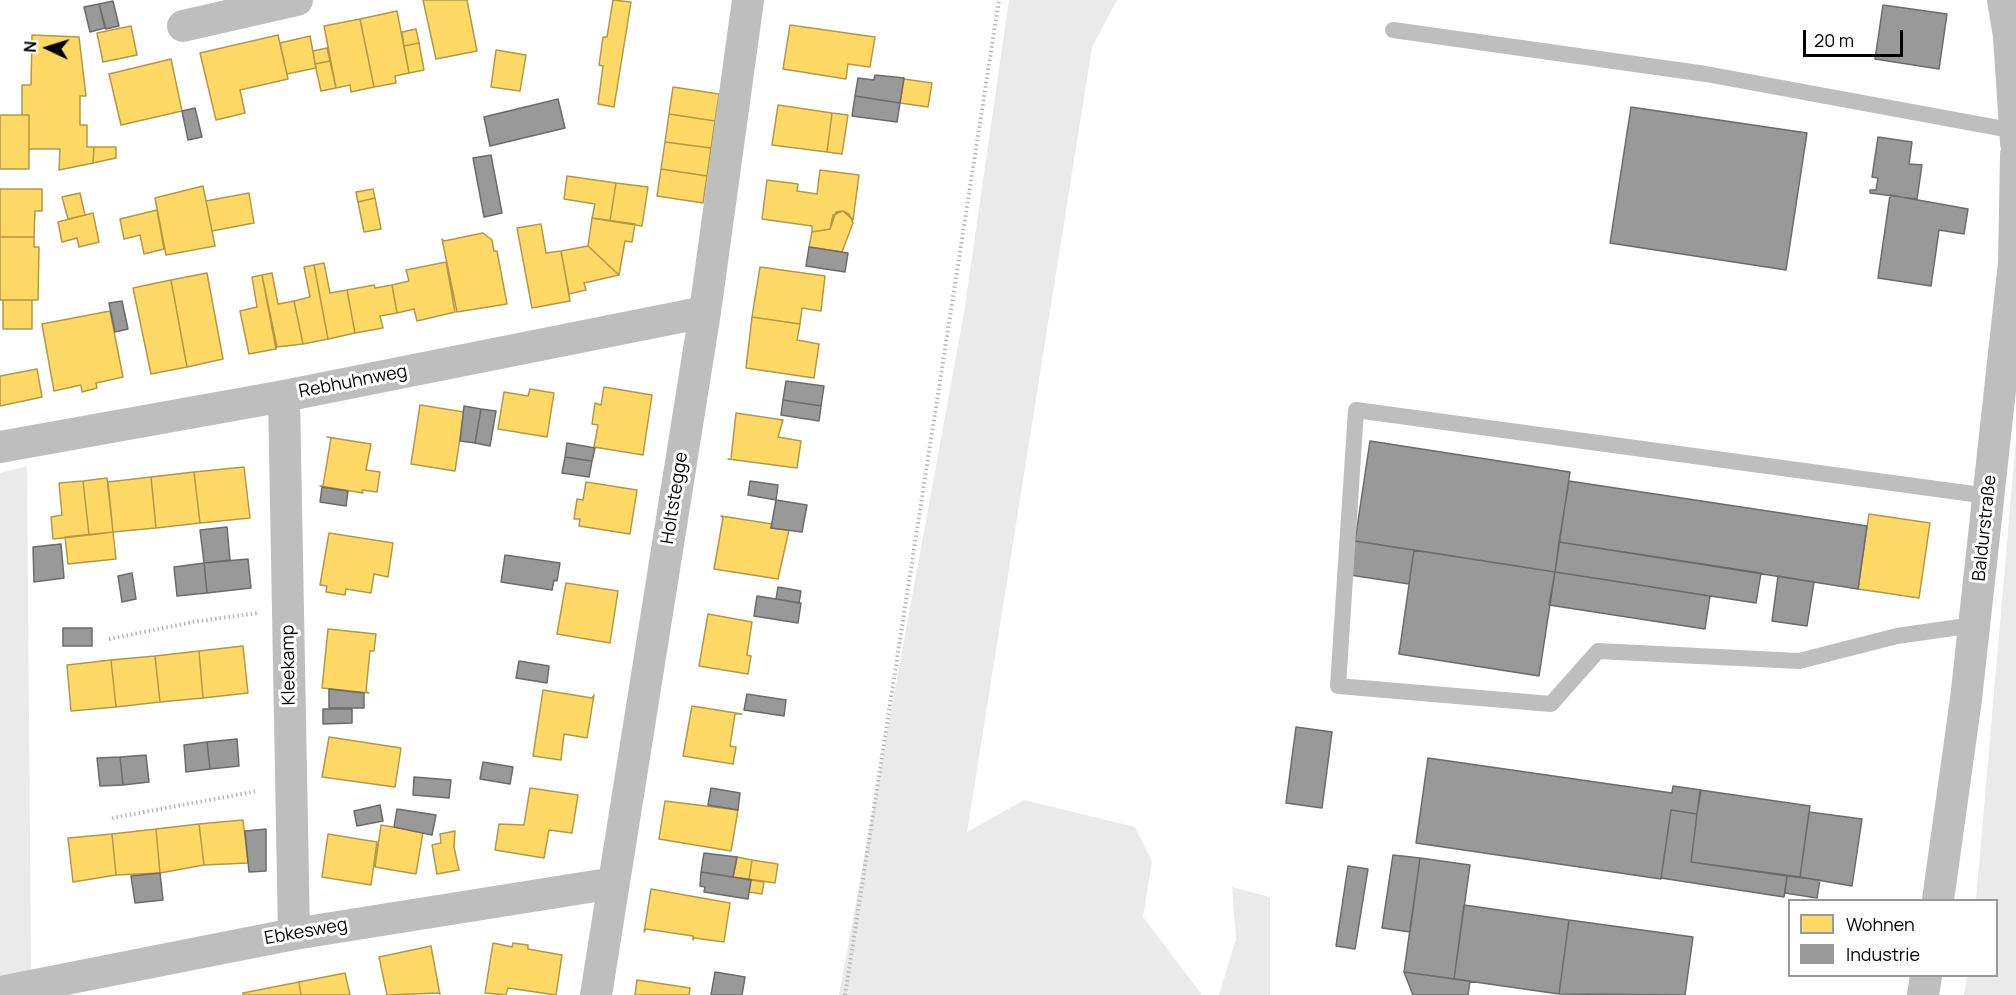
<!DOCTYPE html>
<html>
<head>
<meta charset="utf-8">
<style>
	body { margin:0 }
	#map { position:relative; width:2016px; height:995px; overflow:hidden; background:#fff; font-family:Manrope,sans-serif }
	canvas { display:block }
	.legend { position:absolute; left:1788px; top:899px; width:210px; height:78px; box-sizing:border-box; background:#fff; border:2px solid #999; margin:0; padding:8px 10px; list-style:none; font-size:18px; color:#000 }
	.legend li { display:flex; align-items:center; gap:12px; height:30px }
	.legend b { width:30px; border:2px solid #999 }
	.north { position:absolute; left:18px; top:18px; width:60px; height:60px; -webkit-text-stroke:4px #fff; paint-order:stroke; rotate:274deg; font-size:16px; font-weight:700; line-height:24px; text-align:center; color:#000 }
	.north::after { content:''; display:block; margin:auto; width:21px; height:27px; background:#000; clip-path:polygon(50% 0,100% 100%,50% 72%,0 100%) }
	.scale { position:absolute; left:1803px; top:30px; width:100px; height:27px; box-sizing:border-box; border:3px solid #000; border-top:0; padding-left:8px; font-size:18px; line-height:21px; white-space:nowrap; color:#000; -webkit-text-stroke:4px #fff; paint-order:stroke }
</style>
</head>
<body>
<div id="map">
<canvas width="2016" height="995"></canvas>
<ul class="legend">
<li><b style="height:16px;background:#ffd966"></b>Wohnen</li>
<li><b style="height:16px;background:#999"></b>Industrie</li>
</ul>
<div class="north">N</div>
<div class="scale">20 m</div>
</div>
<script>
const ctx = document.querySelector('canvas').getContext('2d');
ctx.lineJoin = 'round';
function paint(path, color) { ctx.fillStyle = color; ctx.fill(path, 'evenodd'); }
const shape = rows => new Path2D(rows.map(r => 'M' + r).join(''));
function trace(path, color, width, dash) { ctx.strokeStyle = color; ctx.lineWidth = width; ctx.lineCap = dash ? 'butt' : 'round'; ctx.setLineDash(dash || []); ctx.stroke(path); }
function label(font, color, halo, rows, align = 'center') {
  ctx.font = font + ' Manrope,sans-serif'; ctx.lineWidth = 6; ctx.setLineDash([]); ctx.textBaseline = 'middle'; ctx.strokeStyle = halo; ctx.fillStyle = color; for (const [text, x, y, turn = 0] of rows) {
    ctx.save(); ctx.translate(x, y); ctx.rotate((+turn || 0) * Math.PI / 180); ctx.textAlign = isNaN(turn) ? turn : align; if (halo) ctx.strokeText(text, 0, 0); ctx.fillText(text, 0, 0); ctx.restore();
  }
}
paint(shape([
	[1009,0,1117,0,1092,47,967,832,1024,800,1135,827,1152,861,1143,917,1202,995,839,995,964,313],
	[2016,439,2016,995,1964,995,1967,976,1996,976,1996,900,1976,900],
	[27,466,31,970,0,977,0,473],
	[1232,887,1270,897,1270,995,1219,995,1236,939]
]), '#eaeaea');
const homes = shape([
	[423,0,467,0,477,51,436,59,423,0],
	[613,0,631,2,614,107,598,104,603,66,599,65,603,37,607,37,613,0],
	[397,11,409,73,395,76,396,83,374,87,360,19,397,11],
	[360,19,374,87,351,92,350,85,336,88,324,26,360,19],
	[790,25,875,37,870,67,848,64,846,79,783,69,790,25],
	[131,26,137,55,103,62,97,33,131,26],
	[416,29,419,43,404,46,402,32,416,29],
	[32,35,79,37,86,96,80,96,80,125,87,125,87,147,94,147,93,163,59,170,60,149,29,149,29,115,22,115,22,85,31,85,32,35],
	[278,35,288,79,240,90,245,113,216,120,200,53,278,35],
	[310,36,316,68,287,74,280,43,310,36],
	[419,43,424,70,409,73,404,46,419,43],
	[327,48,330,61,315,64,313,51,327,48],
	[496,50,526,55,520,91,491,87,496,50],
	[171,59,182,111,121,125,109,74,171,59],
	[330,61,336,88,321,91,315,64,330,61],
	[904,79,932,83,928,107,900,103,904,79],
	[673,87,719,94,715,121,669,114,673,87],
	[778,105,832,113,827,152,772,145,778,105],
	[832,113,848,115,842,154,827,152,832,113],
	[669,114,715,121,711,148,665,142,669,114],
	[0,115,29,115,29,169,0,169,0,115],
	[665,142,711,148,707,176,661,169,665,142],
	[94,147,116,147,116,158,93,163,94,147],
	[661,169,707,176,703,203,657,196,661,169],
	[820,170,859,175,853,220,843,211,836,212,830,229,812,232,812,226,762,219,767,180,798,184,797,191,817,194,820,170],
	[567,176,616,183,610,221,592,218,595,204,564,199,567,176],
	[616,183,648,187,642,226,610,221,616,183],
	[203,186,215,246,166,255,155,198,203,186],
	[0,189,42,189,42,211,35,211,34,237,0,237,0,189],
	[373,189,375,198,358,202,356,192,373,189],
	[80,193,85,215,68,219,62,197,80,193],
	[249,193,254,223,212,231,206,201,249,193],
	[375,198,381,229,364,232,358,202,375,198],
	[157,210,164,249,144,254,140,235,124,239,120,219,157,210],
	[843,211,849,214,853,223,842,252,809,247,812,232,830,229,833,215,843,211],
	[93,213,99,242,79,247,77,238,62,242,58,222,93,213],
	[592,218,635,224,632,242,625,241,619,275,588,246,592,218],
	[541,224,546,253,561,251,570,301,532,308,517,228,541,224],
	[483,233,492,240,494,251,497,251,507,304,457,312,442,239,444,241,483,233],
	[0,237,34,237,34,247,39,247,38,300,0,300,0,237],
	[588,246,619,275,584,283,586,290,569,294,561,251,588,246],
	[446,262,455,312,417,321,414,309,397,313,392,285,409,281,406,270,446,262],
	[324,263,330,293,347,290,355,333,328,339,314,265,324,263],
	[314,265,328,339,303,344,294,301,310,297,304,267,314,265],
	[760,267,825,276,821,311,802,308,800,324,752,317,760,267],
	[207,273,223,359,187,367,171,280,207,273],
	[272,273,278,304,294,301,303,344,277,347,262,275,272,273],
	[262,275,276,349,249,354,240,311,257,307,252,277,262,275],
	[171,280,187,367,151,374,133,288,171,280],
	[374,285,375,288,392,285,397,313,380,316,383,328,355,333,347,290,374,285],
	[3,300,32,300,32,329,3,329,3,300],
	[110,311,123,377,96,383,97,388,82,392,81,385,54,391,42,324,110,311],
	[752,317,800,324,797,340,819,344,814,378,746,368,752,317],
	[37,369,42,397,0,406,0,376,37,369],
	[604,387,652,395,643,455,594,447,598,425,592,424,595,403,601,405,604,387],
	[530,389,554,393,547,437,498,429,504,392,528,396,530,389],
	[420,405,464,412,455,471,411,464,420,405],
	[736,413,783,420,778,437,801,441,797,468,728,459,731,459,736,413],
	[327,437,371,444,366,470,380,472,377,492,362,490,363,493,320,486,323,486,331,438,327,437],
	[244,467,250,518,200,523,194,472,244,467],
	[194,472,200,523,156,528,151,477,194,472],
	[151,477,156,528,113,532,108,482,151,477],
	[107,478,113,532,89,535,83,481,107,478],
	[83,481,89,535,53,539,51,517,62,515,59,483,83,481],
	[586,482,637,490,630,534,579,526,580,519,574,519,577,499,583,500,586,482],
	[1869,514,1930,523,1919,598,1858,589,1869,514],
	[721,516,772,524,771,528,789,530,778,579,714,569,723,518,721,516],
	[113,532,116,559,68,564,65,537,113,532],
	[329,533,393,543,388,577,374,574,371,593,346,589,345,595,326,592,327,586,320,585,329,533],
	[566,583,618,591,610,643,557,634,566,583],
	[708,614,752,622,747,655,751,656,748,674,699,666,708,614],
	[328,629,376,634,374,651,370,651,366,691,369,693,322,688,328,629],
	[243,646,248,693,203,698,199,651,243,646],
	[199,651,203,698,160,702,155,656,199,651],
	[155,656,160,702,116,707,111,660,155,656],
	[111,660,116,707,71,711,67,665,111,660],
	[543,690,592,698,594,695,587,738,564,734,561,760,533,756,543,690],
	[692,706,742,714,735,714,730,746,736,747,733,764,683,756,692,706],
	[329,737,401,748,395,787,322,777,329,737],
	[530,788,578,795,572,833,549,830,544,858,495,850,499,824,524,825,530,788],
	[665,801,738,810,731,851,659,839,665,801],
	[243,820,248,863,204,865,199,824,243,820],
	[199,824,204,865,160,873,156,829,199,824],
	[381,825,423,832,416,874,375,867,381,825],
	[156,829,160,873,116,875,112,834,156,829],
	[455,831,454,847,459,870,437,874,432,845,441,843,440,834,455,831],
	[112,834,116,875,73,882,68,838,112,834],
	[328,834,377,842,371,885,322,877,328,834],
	[737,857,752,860,749,879,733,877,737,857],
	[752,860,778,864,775,883,749,879,752,860],
	[751,880,764,882,762,894,749,892,751,880],
	[651,889,730,903,724,942,694,938,693,940,693,936,646,929,644,932,651,889],
	[493,943,512,947,513,943,528,945,528,949,562,955,556,995,508,988,506,995,485,993,493,943],
	[431,946,440,995,439,993,387,995,379,957,431,946],
	[345,973,350,995,301,995,299,982,345,973],
	[637,980,690,988,689,995,635,995,637,980],
	[299,982,301,995,243,995,243,993,299,982]
]);
paint(homes, '#ffd966');
trace(homes, '#b29847', 1.5);
const industry = shape([
	[113,1,119,26,106,29,99,4,113,1],
	[99,4,105,28,90,32,84,7,99,4],
	[1883,5,1947,14,1939,69,1875,59,1883,5],
	[875,75,904,78,900,103,855,96,858,78,874,80,875,75],
	[855,96,900,103,897,122,852,116,855,96],
	[558,99,565,128,490,146,484,117,558,99],
	[1631,107,1807,133,1786,270,1610,243,1631,107],
	[195,108,202,137,188,140,182,111,195,108],
	[1878,137,1912,142,1909,164,1922,165,1917,199,1870,193,1870,190,1876,190,1878,178,1872,177,1878,137],
	[491,155,502,213,484,217,473,158,491,155],
	[1890,195,1968,209,1964,234,1939,230,1931,286,1878,278,1890,195],
	[809,247,848,253,845,272,806,266,809,247],
	[122,301,128,329,115,332,109,303,122,301],
	[786,381,824,386,821,406,783,400,786,381],
	[783,400,821,406,819,421,781,415,783,400],
	[464,406,481,409,475,443,460,441,464,406],
	[481,409,496,411,490,446,475,443,481,409],
	[1370,441,1570,472,1555,572,1355,541,1370,441],
	[567,443,595,448,592,461,565,457,567,443],
	[565,457,592,461,589,477,562,473,565,457],
	[750,481,778,485,776,500,748,495,750,481],
	[1569,481,1867,526,1858,589,1559,542,1569,481],
	[322,487,348,491,346,506,320,502,322,487],
	[776,500,807,505,802,532,771,528,776,500],
	[227,527,230,560,204,563,200,530,227,527],
	[1355,541,1414,550,1409,584,1350,575,1355,541],
	[1559,542,1761,573,1756,603,1555,572,1559,542],
	[61,544,64,578,34,582,33,547,61,544],
	[1414,550,1555,572,1539,676,1399,654,1414,550],
	[505,555,560,563,557,581,554,580,552,590,501,582,505,555],
	[248,559,251,588,207,593,204,563,248,559],
	[204,563,207,593,177,596,174,567,204,563],
	[1555,572,1710,596,1705,629,1549,605,1555,572],
	[132,573,136,599,122,602,118,576,132,573],
	[1778,576,1814,582,1807,626,1772,621,1778,576],
	[778,587,801,591,799,603,776,599,778,587],
	[757,596,801,603,798,623,754,616,757,596],
	[63,628,92,628,92,646,63,646,63,628],
	[519,661,549,666,547,683,516,678,519,661],
	[329,689,364,693,364,708,329,708,329,689],
	[747,694,786,700,784,716,744,710,747,694],
	[323,709,352,709,352,723,323,724,323,709],
	[1296,727,1332,732,1322,808,1286,803,1296,727],
	[237,739,239,766,210,769,207,742,237,739],
	[207,742,210,769,186,772,184,745,207,742],
	[146,755,149,782,123,785,120,757,146,755],
	[120,757,123,785,100,786,97,758,120,757],
	[1428,758,1672,793,1673,786,1701,790,1697,814,1671,810,1661,879,1416,843,1428,758],
	[483,762,513,767,510,784,480,779,483,762],
	[414,777,451,780,449,798,413,795,414,777],
	[711,788,740,793,738,810,708,805,711,788],
	[1700,790,1810,806,1800,877,1691,862,1700,790],
	[380,805,383,821,357,826,354,811,380,805],
	[397,809,436,815,432,835,394,827,397,809],
	[1671,810,1697,814,1691,862,1787,876,1784,897,1661,878,1671,810],
	[1809,812,1862,819,1852,886,1800,877,1809,812],
	[266,829,266,871,249,872,245,831,266,829],
	[704,853,737,857,733,877,701,872,704,853],
	[1393,855,1420,858,1410,932,1382,928,1393,855],
	[1420,858,1470,865,1454,979,1404,972,1420,858],
	[1348,866,1368,869,1355,949,1336,946,1348,866],
	[701,872,751,880,748,899,704,892,705,887,700,886,701,872],
	[160,873,163,900,135,903,131,876,160,873],
	[1787,876,1820,880,1817,898,1785,893,1787,876],
	[1464,905,1569,920,1559,994,1454,979,1464,905],
	[1569,920,1693,937,1685,995,1559,994,1569,920],
	[715,972,745,977,742,995,711,995,715,972],
	[1404,972,1470,981,1468,995,1413,995,1404,972]
]);
paint(industry, '#999');
trace(industry, '#6b6b6b', 1.5);
trace(shape([
	[109,639,193,622,257,613],
	[112,818,258,791],
	[845,995,999,0]
]), '#b8b8b8', 4, [1.5, 3]);
trace(shape([
	[1393,30,1706,74,2015,131],
	[1974,625,1897,636,1799,661,1598,651,1551,704,1338,686,1356,410,1988,496]
]), '#bebebe', 16);
trace(shape([
	[2003,0,2009,36,2016,143],
	[183,26,297,0],
	[284,396,294,934],
	[0,447,284,396,705,312],
	[1938,900,1966,699,2014,263,2016,155],
	[0,992,294,934,614,883],
	[596,995,705,312,748,0],
	[1923,995,1926,976]
]), '#bebebe', 32);
label('18px', '#000', '#fff', [
	["Rebhuhnweg",353,382,-11],
	["Holtstegge",675,498,-81],
	["Baldurstraße",1985,528,-84],
	["Kleekamp",289,665,-91],
	["Ebkesweg",306,932,-10]
]);
</script>
</body>
</html>
